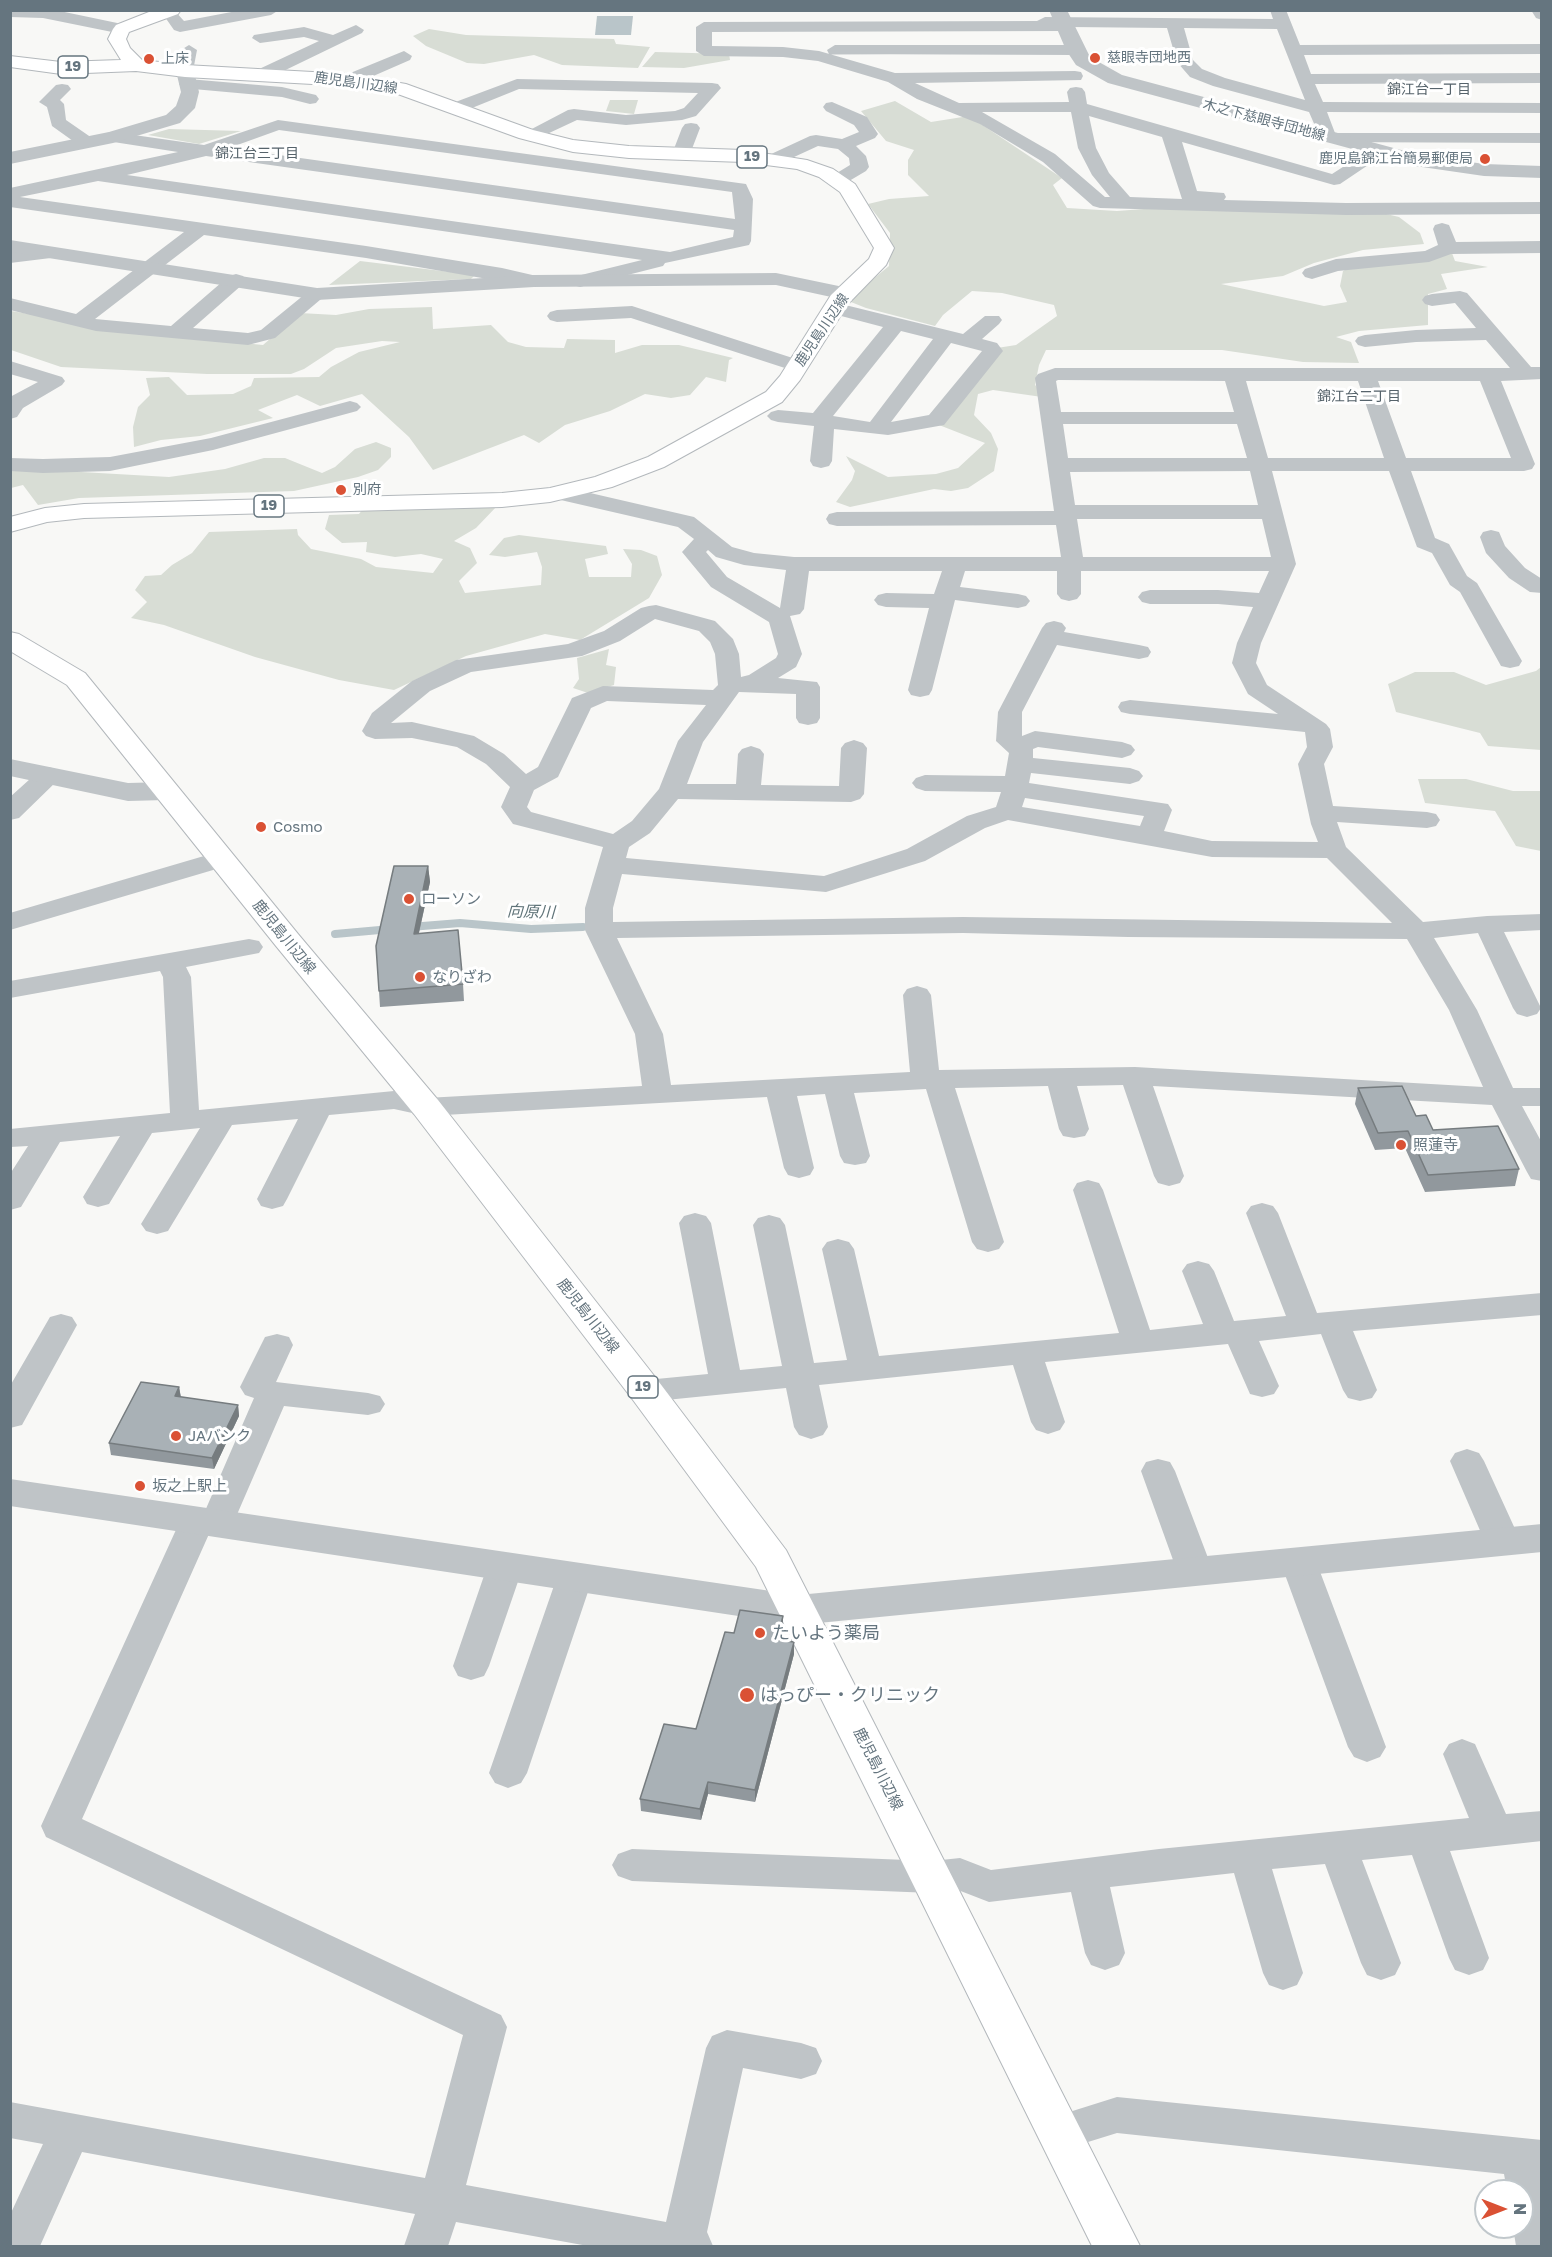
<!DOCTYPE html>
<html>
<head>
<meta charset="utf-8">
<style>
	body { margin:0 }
	#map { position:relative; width:1552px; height:2257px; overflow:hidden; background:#f8f8f6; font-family:"Golos Text",sans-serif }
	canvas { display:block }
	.frame { position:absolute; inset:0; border:12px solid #65757f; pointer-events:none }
	.north { position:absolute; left:1474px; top:2179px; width:60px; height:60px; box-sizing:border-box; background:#fff; border:2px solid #c1c8cc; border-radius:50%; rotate:90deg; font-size:16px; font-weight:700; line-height:24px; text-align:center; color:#65757f }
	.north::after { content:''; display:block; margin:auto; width:21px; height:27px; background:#da5134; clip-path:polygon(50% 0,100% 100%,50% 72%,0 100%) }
</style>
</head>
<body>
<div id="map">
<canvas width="1552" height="2257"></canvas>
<div class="frame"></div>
<div class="north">N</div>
</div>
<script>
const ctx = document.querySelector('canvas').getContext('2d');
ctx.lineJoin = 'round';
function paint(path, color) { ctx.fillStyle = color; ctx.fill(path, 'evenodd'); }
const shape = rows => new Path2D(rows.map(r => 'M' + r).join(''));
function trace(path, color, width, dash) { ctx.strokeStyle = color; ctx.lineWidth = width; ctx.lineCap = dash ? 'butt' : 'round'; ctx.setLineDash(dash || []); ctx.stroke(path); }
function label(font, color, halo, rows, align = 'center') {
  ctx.font = font + ' "Golos Text","Noto Sans JP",sans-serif'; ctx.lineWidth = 6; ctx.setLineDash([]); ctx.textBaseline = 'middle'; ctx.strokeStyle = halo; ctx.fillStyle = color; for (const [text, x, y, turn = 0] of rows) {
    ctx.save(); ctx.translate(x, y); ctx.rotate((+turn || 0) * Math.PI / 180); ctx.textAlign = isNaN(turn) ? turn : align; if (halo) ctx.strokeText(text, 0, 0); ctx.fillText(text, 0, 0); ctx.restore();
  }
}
paint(shape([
	[429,29,466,35,614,39,616,44,650,47,638,68,562,65,534,55,484,64,467,63,426,46,413,36],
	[655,52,729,54,730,60,684,68,642,67],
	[610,100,638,100,634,114,606,111],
	[895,101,931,122,969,116,1062,178,1053,185,1067,208,1117,211,1183,206,1378,212,1399,217,1420,233,1424,244,1363,250,1314,263,1283,276,1221,284,1324,306,1347,302,1340,286,1343,271,1361,261,1450,248,1455,261,1488,267,1441,274,1447,289,1428,294,1428,325,1359,331,1336,337,1351,342,1359,363,1303,362,1222,350,1046,350,1039,365,1035,385,1049,398,993,390,978,394,974,415,991,433,998,449,994,471,968,488,951,491,934,489,850,507,836,502,852,480,855,471,846,456,888,477,936,474,958,468,985,443,939,425,997,348,1016,345,1057,316,1054,305,1002,293,972,291,943,315,935,326,866,308,851,302,861,289,889,266,890,233,868,204,889,199,929,196,908,175,908,160,914,150,886,141,861,111],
	[169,129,241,131,199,144,148,135],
	[360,261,475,275,471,279,329,285],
	[432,307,433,329,491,325,508,342,526,347,564,348,567,339,615,340,615,353,642,345,679,345,733,358,729,360,726,382,706,377,690,395,671,398,645,394,610,411,565,425,539,443,524,435,433,470,409,437,362,394,320,406,297,395,258,410,273,418,200,436,161,440,134,447,133,427,138,407,150,395,146,378,169,377,187,395,233,394,251,386,254,378,319,377,331,367,359,352,400,342,382,341,336,348,304,369,291,374,207,374,61,367,11,350,11,311,42,316,95,328,263,345,300,313,336,315,369,309],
	[376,442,391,448,391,457,378,470,358,477,294,491,79,498,38,505,23,485,11,488,11,468,169,477,225,469,264,458,285,458,322,473,335,467,355,449],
	[498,505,476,528,454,541,470,548,477,563,459,581,465,593,541,585,542,567,537,552,505,557,489,555,504,538,519,535,606,546,608,554,585,559,589,577,631,577,632,564,623,549,641,550,657,556,662,575,649,598,580,640,545,634,466,656,394,690,339,680,255,657,164,625,131,618,147,602,135,590,145,576,161,575,172,565,192,553,209,532,297,529,298,535,311,549,361,559,376,567,433,573,443,559,421,554,395,557,366,552,367,542,342,543,325,529,329,515,359,514,363,509],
	[609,649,606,665,616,667,614,685,588,693,573,688,579,679,577,658],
	[1541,667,1541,750,1488,746,1480,733,1396,712,1388,684,1415,672,1454,672,1486,685,1536,671],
	[1418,779,1466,779,1513,791,1541,791,1541,851,1516,846,1495,811,1425,803]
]), '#d8ddd5');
paint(shape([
	[597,16,633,16,631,35,595,35]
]), '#b9c5c9');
trace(shape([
	[410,927,460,923,531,929,583,927],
	[335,934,391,929]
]), '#b9c5c9', 8);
const primary = shape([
	[154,10,181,10,178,14,129,32,126,39,130,48,142,60,185,65,349,74,406,84,533,130,573,140,629,146,743,150,807,160,833,169,855,184,894,248,886,265,848,304,800,380,782,402,664,467,612,487,550,502,502,507,84,518,47,522,10,532,10,517,45,508,84,504,502,493,550,488,595,477,648,457,766,392,780,376,831,295,869,259,874,248,840,192,819,177,797,169,743,162,629,158,573,152,519,138,395,93,349,86,185,77,136,71,61,74,10,67,10,56,61,62,121,60,108,39,113,29,116,25,154,10],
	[10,632,19,634,85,673,298,934,438,1100,659,1382,786,1550,1140,2246,1092,2246,756,1567,633,1400,414,1114,276,946,67,685,10,651,10,632]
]);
trace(primary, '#b3b8bc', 2);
paint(shape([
	[10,10,55,10,122,24,130,29,122,34,43,18,10,17,10,10],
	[160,10,174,10,184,21,242,10,279,10,271,15,180,32,174,30,160,10],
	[1270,10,1286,10,1300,45,1542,44,1542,54,1304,55,1311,74,1542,73,1542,83,1315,84,1323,102,1542,103,1542,113,1327,112,1335,133,1542,133,1542,143,1322,142,1309,112,1213,86,1190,77,1177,62,1167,28,1071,27,1064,31,712,32,712,46,783,47,819,51,895,73,1075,71,1081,72,1083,76,1081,80,915,83,959,103,1069,102,1067,92,1070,88,1076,87,1082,88,1085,92,1087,104,1332,174,1374,147,1380,146,1386,147,1389,151,1340,184,1334,185,1182,142,1197,191,1224,193,1226,197,1224,200,1346,203,1542,202,1542,214,1346,215,1100,208,1093,206,1043,162,980,124,917,99,888,82,818,61,783,57,704,56,696,51,696,27,704,22,1037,21,1045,17,1273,19,1270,10],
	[1184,28,1277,29,1305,100,1225,78,1202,69,1193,60,1184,28],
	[982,112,1071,112,1078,148,1092,175,1110,197,1105,197,1055,154,982,112],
	[1089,116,1162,137,1182,199,1130,197,1109,173,1096,148,1089,116],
	[1531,10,1542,10,1542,20,1536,18,1531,10],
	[356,25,364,30,362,33,269,78,263,79,257,78,255,74,257,70,319,41,304,37,260,43,252,38,254,35,304,27,333,35,356,25],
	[189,45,197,50,193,71,185,76,177,71,181,50,189,45],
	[835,45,1075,45,1083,50,1075,55,829,54,827,50,835,45],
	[404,51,412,56,410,60,355,84,349,85,343,84,341,80,343,76,404,51],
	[188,79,282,87,316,95,319,99,316,103,310,104,282,97,182,88,179,84,182,80,188,79],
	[517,79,712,83,718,84,721,88,696,116,682,120,626,125,577,120,532,141,526,140,523,136,526,132,568,110,574,109,626,115,675,111,684,108,698,93,519,89,462,112,456,113,450,112,447,108,450,104,517,79],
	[62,84,68,85,71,89,60,100,64,104,66,120,92,138,95,142,92,146,80,146,52,126,47,107,39,102,56,85,62,84],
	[832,102,867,117,878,134,875,138,856,146,866,156,869,167,866,171,844,184,832,184,829,180,832,176,850,165,849,158,838,149,818,146,781,163,769,163,766,159,769,155,810,136,816,135,842,139,859,132,854,125,826,111,823,107,826,103,832,102],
	[278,120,746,184,753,199,751,241,749,245,665,263,663,266,580,287,573,285,570,281,573,277,642,260,98,181,20,197,366,246,502,268,541,277,544,281,541,285,534,287,366,258,204,235,95,319,171,326,229,276,236,274,243,276,246,280,243,284,193,328,248,333,261,330,310,290,317,288,324,290,327,294,275,338,248,345,96,331,10,310,10,298,76,314,184,232,10,207,10,188,178,152,107,141,104,137,107,133,113,132,204,145,278,120],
	[279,130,732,192,735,219,229,148,279,130],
	[206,156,734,230,733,237,670,252,127,175,206,156],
	[691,123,697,124,700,128,690,154,687,158,681,159,675,158,672,154,682,128,685,124,691,123],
	[1442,223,1449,225,1456,242,1542,241,1542,253,1451,254,1429,262,1338,271,1312,279,1305,277,1302,273,1305,269,1336,259,1425,251,1438,245,1433,229,1435,225,1442,223],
	[52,247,59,249,62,253,59,257,10,263,10,251,52,247],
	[1460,291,1467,293,1531,367,1542,367,1542,379,1501,381,1535,464,1532,469,1524,471,1411,471,1435,538,1449,544,1467,576,1477,583,1522,661,1519,666,1510,668,1501,666,1460,592,1450,585,1432,553,1417,547,1389,471,1272,471,1296,564,1261,643,1256,663,1267,685,1326,724,1330,729,1333,747,1324,764,1333,806,1427,812,1436,814,1440,820,1436,826,1427,828,1337,822,1346,847,1423,922,1487,916,1542,914,1542,930,1504,932,1541,1008,1537,1014,1527,1017,1517,1014,1513,1008,1478,933,1434,938,1477,1010,1513,1088,1542,1088,1542,1106,1522,1106,1542,1143,1542,1181,1531,1179,1527,1172,1492,1105,1153,1086,1184,1176,1180,1183,1169,1186,1158,1183,1154,1176,1123,1085,1077,1086,1089,1129,1085,1136,1074,1138,1063,1136,1059,1129,1048,1086,955,1088,1004,1242,999,1249,988,1252,977,1249,972,1242,926,1089,854,1093,870,1156,866,1163,855,1165,844,1163,840,1156,825,1094,797,1096,814,1168,810,1175,799,1178,788,1175,784,1168,767,1097,426,1116,394,1109,329,1115,287,1199,283,1206,272,1209,261,1206,257,1199,298,1119,232,1125,168,1231,157,1234,146,1231,141,1224,200,1128,152,1133,109,1204,98,1207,87,1204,83,1197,120,1136,60,1142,21,1207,10,1210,10,1174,28,1146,10,1147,10,1129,170,1113,163,977,160,971,10,998,10,981,249,939,259,941,263,947,259,953,186,967,191,977,199,1110,394,1091,426,1098,642,1086,635,1034,585,930,585,908,603,847,513,824,501,807,510,787,486,764,457,747,412,738,375,739,366,736,362,731,372,713,412,681,456,660,568,644,604,631,641,608,649,606,656,605,715,621,733,639,739,654,741,677,749,675,776,658,778,654,769,622,711,587,682,552,694,539,678,527,552,498,549,493,552,488,560,486,694,517,732,547,754,553,794,557,1061,557,1056,525,837,526,829,524,826,519,829,514,837,512,1054,511,1035,378,1038,374,1055,368,1510,368,1486,340,1416,342,1365,347,1358,345,1355,341,1358,337,1365,335,1416,330,1476,328,1455,303,1432,306,1425,304,1422,300,1425,296,1432,294,1460,291],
	[1058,380,1225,381,1234,412,1061,412,1056,381,1058,380],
	[1246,381,1358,381,1384,458,1268,458,1246,381],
	[1378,381,1480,381,1511,458,1406,458,1378,381],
	[1063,424,1237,424,1247,458,1068,458,1063,424],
	[1250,471,1258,505,1075,505,1070,472,1250,471],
	[1077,519,1262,519,1271,557,1083,557,1077,519],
	[708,550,716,557,744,565,786,570,780,608,727,577,706,552,708,550],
	[809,571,942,571,934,594,886,593,878,595,874,600,878,605,886,607,929,608,908,690,911,695,920,697,929,695,932,690,955,600,1018,608,1026,606,1030,601,1026,596,1018,594,960,587,965,571,1057,571,1057,594,1061,599,1069,601,1077,599,1081,594,1081,571,1269,571,1259,593,1218,590,1150,590,1142,592,1138,597,1142,602,1150,604,1218,604,1253,607,1237,643,1232,663,1248,694,1278,714,1130,700,1121,702,1118,707,1121,712,1130,714,1305,732,1307,747,1298,764,1311,824,1318,842,1212,841,1164,831,1172,810,1168,804,1029,783,1031,773,1130,784,1139,781,1143,776,1139,771,1130,768,1033,758,1033,749,1038,747,1122,758,1131,755,1135,750,1131,745,1122,742,1035,731,1022,736,1022,712,1057,645,1139,659,1148,657,1151,652,1148,647,1139,645,1064,632,1066,628,1062,623,1054,621,1046,623,1042,628,998,712,996,741,1009,753,1005,776,925,775,916,778,912,783,916,788,925,791,1001,792,996,807,967,816,907,849,824,876,626,858,629,847,650,833,678,799,851,802,860,799,864,794,867,748,863,743,854,740,845,743,841,748,839,786,761,785,764,754,760,749,751,746,742,749,738,754,736,784,687,784,703,742,739,692,796,694,796,718,799,723,808,725,817,723,820,718,820,687,817,682,778,678,796,667,802,654,790,616,800,614,804,609,809,571],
	[655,619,699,631,710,642,715,654,718,685,713,690,603,686,572,698,538,767,526,774,504,754,474,736,412,722,391,723,430,691,471,672,582,656,620,641,655,619],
	[607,701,706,705,678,741,659,789,632,821,613,834,531,812,527,807,534,790,558,777,591,708,607,701],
	[1025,798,1144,816,1140,826,1022,807,1025,798],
	[1008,820,1212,857,1327,858,1392,923,963,917,613,922,613,908,622,874,826,892,925,861,985,828,1008,820],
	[963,933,1128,937,1407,939,1449,1010,1483,1087,1135,1067,939,1070,931,995,927,989,917,986,907,989,903,995,910,1072,671,1085,663,1034,617,938,963,933],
	[833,302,963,334,985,316,999,316,1002,320,999,324,982,339,997,343,1003,351,944,425,888,435,834,429,832,461,829,466,821,468,813,466,810,461,814,426,778,422,771,420,767,416,771,412,778,410,813,413,883,327,826,312,823,308,826,304,833,302],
	[901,331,933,339,870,422,833,416,901,331],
	[951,343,982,351,929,415,891,422,951,343],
	[632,306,805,362,808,366,805,370,798,372,791,370,631,318,557,322,550,320,547,316,550,312,557,310,632,306],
	[10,361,62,377,65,381,62,385,23,408,17,417,10,419,10,397,38,382,10,374,10,361],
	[350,401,357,403,361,407,357,411,213,450,110,471,43,473,10,471,10,458,43,459,110,457,211,438,350,401],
	[1491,530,1499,532,1505,546,1525,568,1542,579,1542,593,1530,592,1509,578,1486,553,1480,537,1483,532,1491,530],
	[49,767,58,770,62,775,58,780,19,818,10,820,10,797,40,770,49,767],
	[221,851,230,853,234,859,230,865,10,930,10,913,221,851],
	[1088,1180,1099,1183,1103,1190,1150,1330,1203,1324,1182,1271,1187,1264,1198,1261,1209,1264,1214,1271,1234,1321,1286,1316,1246,1213,1251,1206,1262,1203,1273,1206,1278,1213,1317,1313,1542,1293,1542,1315,1353,1331,1377,1390,1372,1398,1360,1401,1348,1398,1343,1390,1321,1334,1259,1341,1279,1386,1274,1394,1262,1397,1250,1394,1228,1344,1045,1362,1065,1422,1060,1430,1048,1434,1036,1430,1031,1422,1013,1365,819,1385,828,1427,823,1435,811,1439,799,1435,794,1427,786,1388,646,1402,634,1399,629,1391,634,1383,646,1380,708,1374,679,1223,684,1216,695,1213,706,1216,711,1223,740,1370,782,1366,753,1225,758,1218,769,1215,780,1218,785,1225,814,1363,847,1360,822,1249,827,1242,838,1239,849,1242,854,1249,879,1356,1119,1333,1073,1190,1077,1183,1088,1180],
	[61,1314,72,1317,77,1325,22,1425,10,1428,10,1386,50,1317,61,1314],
	[277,1334,289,1337,293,1345,276,1382,368,1393,380,1396,385,1404,380,1412,368,1415,284,1406,229,1533,217,1537,209,1534,82,1819,501,2015,507,2027,466,2185,666,2222,706,2048,712,2036,727,2030,801,2043,816,2048,822,2061,816,2074,801,2079,743,2068,707,2232,713,2246,588,2246,456,2222,448,2246,404,2246,415,2214,82,2152,40,2246,10,2246,10,2215,43,2144,10,2138,10,2102,425,2178,463,2035,46,1837,41,1826,180,1521,185,1512,197,1509,205,1511,254,1398,245,1395,240,1387,265,1337,277,1334],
	[1467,1449,1479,1453,1484,1461,1521,1542,1515,1551,1503,1555,1491,1551,1485,1542,1450,1461,1455,1453,1467,1449],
	[1158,1459,1170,1462,1175,1471,1213,1571,1208,1580,1195,1584,1182,1580,1177,1571,1141,1471,1146,1462,1158,1459],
	[1298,1548,1311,1552,1316,1561,1386,1747,1380,1757,1367,1762,1354,1757,1348,1747,1280,1561,1285,1552,1298,1548],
	[505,1554,518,1558,523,1567,489,1666,484,1676,471,1680,458,1676,453,1666,487,1567,492,1558,505,1554],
	[575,1564,588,1568,593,1577,527,1773,521,1783,508,1788,495,1783,489,1773,557,1577,562,1568,575,1564],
	[1462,1739,1475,1744,1506,1814,1542,1811,1542,1841,1450,1851,1489,1958,1483,1970,1469,1975,1455,1970,1449,1958,1412,1855,1362,1860,1401,1963,1395,1975,1381,1980,1367,1975,1361,1963,1325,1864,1272,1869,1303,1973,1297,1985,1283,1990,1269,1985,1263,1973,1234,1873,1110,1887,1125,1953,1119,1965,1105,1970,1091,1965,1085,1953,1071,1892,989,1902,958,1890,932,1893,632,1881,618,1876,612,1865,618,1854,632,1849,932,1861,960,1858,991,1870,1159,1849,1469,1818,1443,1754,1449,1744,1462,1739],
	[1117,2097,1542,2140,1542,2246,1516,2246,1513,2227,1522,2227,1522,2191,1507,2191,1504,2174,1117,2133,1059,2151,1044,2146,1038,2133,1044,2120,1117,2097]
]), '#bfc4c7');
paint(shape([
	[1049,10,1067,10,1090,57,1122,75,1416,154,1484,164,1542,166,1542,178,1484,176,1415,166,1108,83,1076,65,1066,50,1049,10],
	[185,65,192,67,194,71,199,92,195,108,180,123,113,143,10,164,10,152,109,132,166,115,176,106,181,92,176,71,178,67,185,65],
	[10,240,317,288,534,275,776,273,853,289,856,294,853,299,845,300,776,285,534,287,317,300,10,252,10,240],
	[10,759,128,783,166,782,176,785,180,791,176,797,166,800,128,801,10,776,10,759],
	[10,1479,798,1595,1542,1524,1542,1552,798,1625,10,1506,10,1479]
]), '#bfc4c7');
paint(primary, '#fff');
paint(shape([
	[428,866,430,882,419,933,463,984,464,1001,380,1007,379,991],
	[1358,1088,1416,1116,1433,1130,1519,1169,1515,1186,1425,1192,1405,1148,1375,1150,1355,1104],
	[179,1387,181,1397,238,1405,239,1416,214,1469,111,1455,109,1443],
	[783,1628,780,1640,794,1654,755,1802,708,1794,701,1820,641,1811,640,1799,696,1729,734,1633]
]), '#91989d');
paint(shape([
	[428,866,430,882,415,950,414,934],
	[179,1387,181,1399,175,1396],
	[238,1405,239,1416,214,1469,212,1458],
	[783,1616,783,1628,777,1651,777,1640],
	[794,1642,794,1654,755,1802,755,1790],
	[708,1782,708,1794,701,1820,700,1809]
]), '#767c7f');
const building = shape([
	[394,866,428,866,414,934,458,930,463,984,379,991,376,946,394,866],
	[1402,1086,1416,1116,1426,1115,1433,1130,1498,1126,1519,1169,1428,1175,1408,1131,1378,1133,1358,1088,1402,1086],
	[141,1382,179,1387,175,1396,238,1405,212,1458,109,1443,141,1382],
	[740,1610,783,1616,777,1640,794,1642,755,1790,708,1782,700,1809,640,1799,664,1724,696,1729,725,1632,734,1633,740,1610]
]);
paint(building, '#a9b1b6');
trace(building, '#767c7f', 1.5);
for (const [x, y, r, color] of [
	[1095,58,6,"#da5134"],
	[149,59,6,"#da5134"],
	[1485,159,6,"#da5134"],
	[341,490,6,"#da5134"],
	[261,827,6,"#da5134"],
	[409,899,6,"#da5134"],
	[420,977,6,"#da5134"],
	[1401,1145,6,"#da5134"],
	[176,1436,6,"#da5134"],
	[140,1486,6,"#da5134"],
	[760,1633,6,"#da5134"],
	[747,1695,8,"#da5134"]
]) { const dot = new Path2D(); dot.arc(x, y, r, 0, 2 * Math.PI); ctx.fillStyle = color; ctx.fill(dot); trace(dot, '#fff', 2); }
label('14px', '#65757f', '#fff', [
	["慈眼寺団地西",1107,58],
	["上床",161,59],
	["鹿児島錦江台簡易郵便局",1473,159,"right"],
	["別府",353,490]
], 'left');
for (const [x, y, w] of [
	[73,67,30],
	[752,157,30],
	[269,506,30],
	[643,1387,30]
]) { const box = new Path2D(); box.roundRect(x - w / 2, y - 11, w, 22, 4.5); ctx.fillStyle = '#fff'; ctx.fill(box); trace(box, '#65757f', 1.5); }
label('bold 14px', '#65757f', null, [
	["19",73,67],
	["19",752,157],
	["19",269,506],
	["19",643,1387]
]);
label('14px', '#65757f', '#fff', [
	["鹿児島川辺線",356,83,8],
	["木之下慈眼寺団地線",1264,120,15],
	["鹿児島川辺線",822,330,-56]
]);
label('14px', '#56636b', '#fff', [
	["錦江台一丁目",1429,90],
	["錦江台三丁目",257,154],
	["錦江台二丁目",1359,397]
]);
label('15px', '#65757f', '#fff', [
	["Cosmo",273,827],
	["ローソン",421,899],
	["なりざわ",432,977],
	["照蓮寺",1413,1145],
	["JAバンク",188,1436],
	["坂之上駅上",152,1486]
], 'left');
label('15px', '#65757f', '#fff', [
	["鹿児島川辺線",284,937,51],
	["鹿児島川辺線",588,1316,52],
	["鹿児島川辺線",878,1769,63]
]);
label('italic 16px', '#607479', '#fff', [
	["向原川",531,912,2]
]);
label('18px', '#65757f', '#fff', [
	["たいよう薬局",772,1633],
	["はっぴー・クリニック",760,1695]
], 'left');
</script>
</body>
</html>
